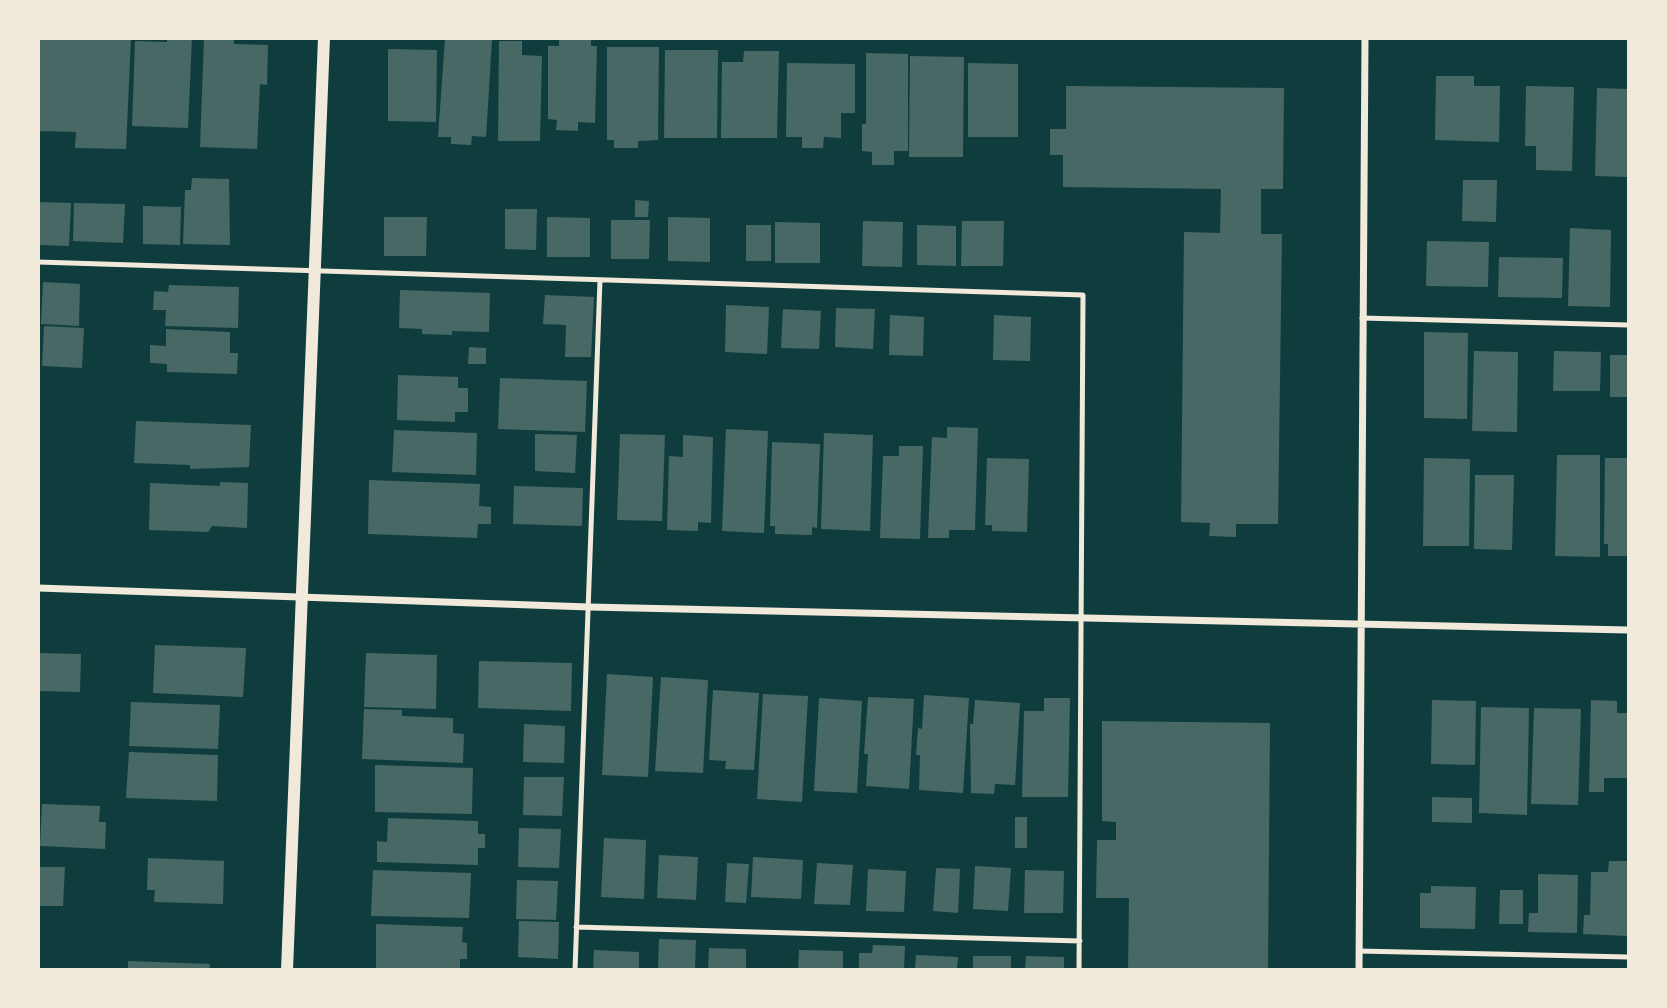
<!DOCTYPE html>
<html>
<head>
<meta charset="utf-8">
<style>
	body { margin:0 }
	#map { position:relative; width:1667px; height:1008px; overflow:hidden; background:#0f3d3e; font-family:"DM Sans",sans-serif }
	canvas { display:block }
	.frame { position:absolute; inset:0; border:40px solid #f1e9da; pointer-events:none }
</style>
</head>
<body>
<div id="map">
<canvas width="1667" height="1008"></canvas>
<div class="frame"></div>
</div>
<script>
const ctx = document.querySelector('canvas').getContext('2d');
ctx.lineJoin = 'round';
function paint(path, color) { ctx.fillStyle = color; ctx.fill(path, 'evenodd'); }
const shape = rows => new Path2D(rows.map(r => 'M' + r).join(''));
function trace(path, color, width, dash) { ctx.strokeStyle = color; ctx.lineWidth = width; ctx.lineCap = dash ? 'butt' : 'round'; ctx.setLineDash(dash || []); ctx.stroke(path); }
paint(shape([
	[38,38,131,38,126,149,75,148,76,132,38,131],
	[167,38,192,38,188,128,132,126,135,41,167,42],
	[204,38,234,38,234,44,268,45,267,85,260,84,257,149,200,147],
	[445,38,492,40,486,137,472,136,471,145,451,144,451,137,438,137],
	[559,39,591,39,591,46,597,46,595,123,578,122,578,131,556,130,557,120,548,119,548,46,559,46],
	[499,41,522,41,522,55,542,56,540,141,498,141],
	[607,47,659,47,658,140,638,141,638,148,614,148,614,140,607,140],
	[388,49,437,50,436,122,388,121],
	[665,50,718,50,717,138,664,138],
	[744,51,779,51,777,138,721,138,722,62,743,62],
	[866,53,908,54,908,151,894,151,894,165,872,165,872,152,862,151,862,124,866,124],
	[910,56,964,57,963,157,909,157],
	[787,63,855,64,855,113,841,113,841,138,824,137,823,148,802,148,802,137,786,137],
	[968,63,1018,64,1018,137,968,137],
	[1436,76,1474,76,1474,86,1500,86,1499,142,1435,140],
	[1066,86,1284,88,1283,189,1261,189,1261,234,1282,234,1278,524,1236,524,1236,537,1209,536,1210,523,1181,522,1184,232,1220,233,1221,189,1063,187,1063,155,1050,155,1050,129,1066,129],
	[1526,86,1574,87,1572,171,1536,170,1536,146,1525,146],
	[1597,88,1628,89,1628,177,1595,176],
	[192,178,229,179,230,245,183,244,185,190,191,190],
	[1463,180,1497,180,1496,222,1462,221],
	[635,200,649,201,648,217,635,217],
	[38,202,71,203,69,246,38,245],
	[74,203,125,204,123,243,73,241],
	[143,206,181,207,180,245,143,244],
	[505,209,537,209,536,250,505,249],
	[384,217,427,217,426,256,384,256],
	[547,217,590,218,590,257,547,257],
	[668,217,710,218,710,262,668,261],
	[611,220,650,220,649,259,611,259],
	[863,221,903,222,902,267,862,266],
	[962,221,1004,221,1003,266,961,266],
	[775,222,820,223,820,263,775,263],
	[746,225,771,225,771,261,746,261],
	[917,225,956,226,956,266,917,265],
	[1570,228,1611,230,1610,307,1568,306],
	[1427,241,1489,242,1488,287,1426,286],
	[1499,257,1563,258,1562,298,1498,297],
	[43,282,80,284,79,326,41,324],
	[169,285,239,287,238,328,165,326,166,310,153,310,154,291,168,292],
	[400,290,490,293,489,332,452,331,452,335,422,334,422,329,399,328],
	[545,295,594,297,591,357,565,357,566,325,543,324],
	[726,305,769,307,767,354,725,352],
	[836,308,875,309,873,349,835,347],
	[783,309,821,311,819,349,781,348],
	[890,315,924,317,923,356,889,355],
	[994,315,1031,317,1030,361,993,360],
	[44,326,84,328,82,368,42,366],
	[166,329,230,332,230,353,238,353,237,374,167,372,167,364,150,363,150,345,166,346],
	[1424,332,1468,333,1467,419,1424,418],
	[469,347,486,348,486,364,468,364],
	[1474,351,1518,352,1517,432,1472,431],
	[1554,351,1601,352,1600,391,1553,391],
	[1610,355,1628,355,1628,397,1610,397],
	[398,375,458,377,458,388,468,388,468,412,455,412,455,422,397,420],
	[500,378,587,381,585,432,498,429],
	[136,421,251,425,249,467,190,469,190,465,134,463],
	[947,427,978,428,975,530,949,530,949,538,928,538,932,437,947,438],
	[726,429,768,431,764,533,722,531],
	[394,430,477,433,476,475,392,472],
	[824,433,873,435,870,531,821,529],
	[535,434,577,435,575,473,535,471],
	[620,434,665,435,662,521,617,520],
	[683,435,713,437,711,523,698,522,698,531,667,530,669,456,683,457],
	[772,442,820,444,817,528,812,527,812,535,775,534,775,526,770,526],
	[899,446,923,446,920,539,880,538,883,456,899,456],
	[1557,455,1600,455,1600,557,1555,556],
	[987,458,1029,459,1027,532,992,531,992,525,985,525],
	[1424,458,1470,459,1469,546,1423,546],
	[1605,458,1628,458,1628,556,1608,556,1608,544,1604,544],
	[1475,475,1514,475,1512,550,1474,549],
	[369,480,480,484,479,506,491,507,491,524,478,524,477,538,368,534],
	[220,482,248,483,247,528,212,526,208,532,149,530,150,483,220,486],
	[514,486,583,488,582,526,513,524],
	[155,645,246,648,243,697,153,693],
	[38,653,81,654,80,692,38,691],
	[366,653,437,655,436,709,364,707],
	[479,661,572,663,571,711,478,708],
	[607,674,653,677,648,777,602,775],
	[661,677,708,680,703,773,655,771],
	[713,690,759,693,754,770,725,769,726,761,709,760],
	[763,694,808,696,802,802,757,799],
	[924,695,969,698,963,793,919,790,920,755,916,755,918,728,922,729],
	[868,697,914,699,909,789,866,786,868,754,864,754],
	[819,698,862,701,857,793,814,791],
	[1044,698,1070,698,1068,797,1022,797,1024,711,1044,711],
	[975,700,1020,703,1015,785,995,784,994,794,971,793,970,724,973,724],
	[1432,700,1476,701,1475,765,1431,764],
	[1591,700,1617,701,1617,713,1628,713,1628,778,1604,778,1604,792,1589,792],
	[131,702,220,705,218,749,129,746],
	[1481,707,1529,708,1527,815,1479,813],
	[1534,708,1581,709,1578,805,1531,804],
	[364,709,402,710,402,716,453,718,453,733,464,734,463,763,362,759],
	[1102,721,1270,723,1268,970,1128,970,1129,898,1096,898,1097,840,1116,840,1116,822,1102,821],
	[524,724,565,726,564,763,523,762],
	[129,752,218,755,217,801,126,798],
	[375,765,473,768,472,814,375,812],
	[524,777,564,777,562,816,523,815],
	[1432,797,1472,798,1472,823,1432,822],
	[42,804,100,806,99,822,106,822,105,849,40,846],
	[1015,817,1027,817,1027,848,1015,848],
	[388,818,478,821,478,834,485,834,485,848,478,848,478,865,377,862,377,841,387,842],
	[519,828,561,829,559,868,518,867],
	[604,838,646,840,644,899,601,897],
	[659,855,698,857,696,900,657,898],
	[753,857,803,860,801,899,751,897],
	[148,858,224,861,223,904,154,902,155,890,147,890],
	[1609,861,1628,861,1628,936,1583,934,1584,915,1590,915,1591,872,1608,872],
	[727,863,749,864,746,903,725,902],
	[817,863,853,865,850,905,814,904],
	[975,866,1011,868,1008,911,973,909],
	[38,867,65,867,63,906,38,906],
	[936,868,960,869,958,913,933,911],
	[868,869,906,871,904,912,866,911],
	[373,870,471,873,469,918,371,916],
	[1025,870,1064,871,1063,913,1024,913],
	[1538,874,1578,875,1577,933,1528,932,1529,913,1538,913],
	[517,880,558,881,556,920,516,919],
	[1431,886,1476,887,1475,929,1420,928,1420,893,1431,893],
	[1500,890,1523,890,1523,924,1499,924],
	[519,921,559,922,558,959,518,957],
	[376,924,463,927,462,942,467,943,467,959,460,959,460,970,376,968],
	[659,939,696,940,695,970,658,970],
	[873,945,905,946,904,970,859,970,859,953,872,953],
	[709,948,746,949,746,970,708,970],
	[594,950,639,952,639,970,593,970],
	[799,950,843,951,843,970,798,970],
	[916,955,958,957,957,970,915,970],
	[973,956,1011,956,1011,970,973,970],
	[1026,956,1064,957,1064,970,1025,970],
	[128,961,210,964,209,970,128,970]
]), '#486865');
trace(shape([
	[38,262,1083,295,1079,970],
	[1362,318,1628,325],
	[576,927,1080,941],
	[1359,951,1628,957],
	[575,970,600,280]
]), '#f1e9da', 5);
trace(shape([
	[38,588,589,607,1628,630],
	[1359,970,1365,38]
]), '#f1e9da', 7);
trace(shape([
	[287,970,324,38]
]), '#f1e9da', 12);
</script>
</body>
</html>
